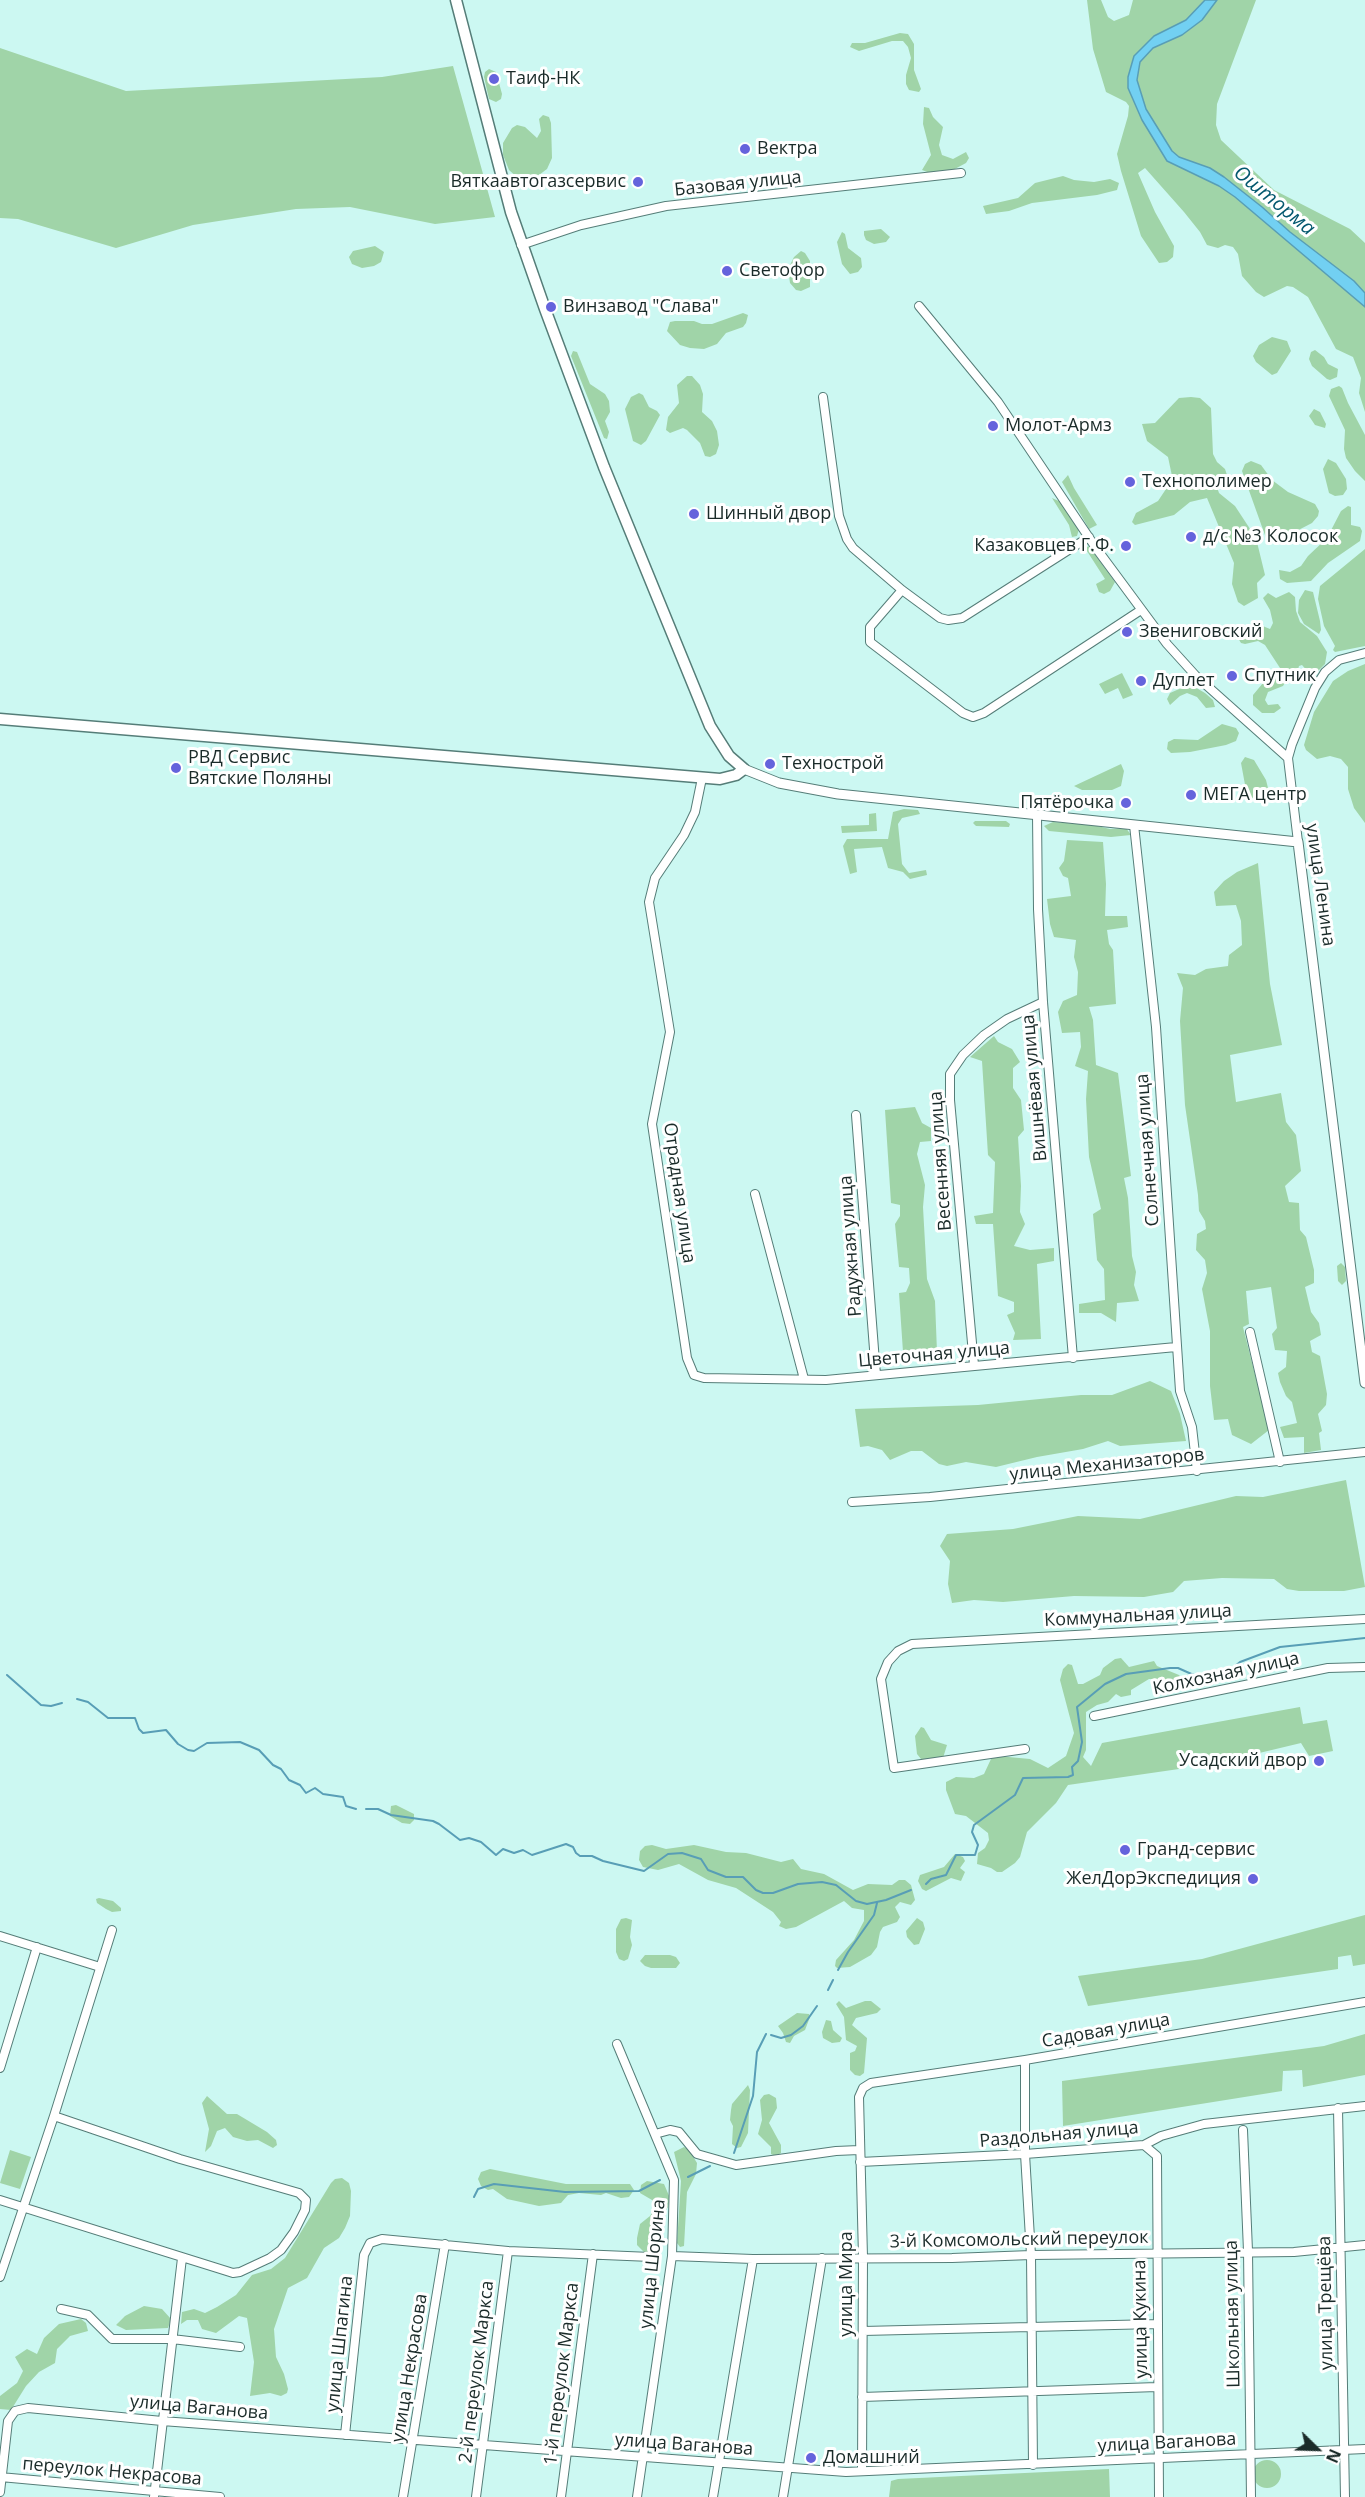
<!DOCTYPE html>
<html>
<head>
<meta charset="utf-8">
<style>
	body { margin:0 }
	#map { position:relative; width:1365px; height:2497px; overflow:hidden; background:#ccf8f2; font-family:"Open Sans",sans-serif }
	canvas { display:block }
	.north { position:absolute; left:1287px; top:2419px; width:60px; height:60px; -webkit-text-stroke:4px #fff; paint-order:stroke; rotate:113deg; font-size:16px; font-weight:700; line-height:24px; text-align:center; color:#1a2b29 }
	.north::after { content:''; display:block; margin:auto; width:21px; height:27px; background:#1a2b29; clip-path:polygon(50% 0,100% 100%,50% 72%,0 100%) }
</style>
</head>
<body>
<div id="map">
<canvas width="1365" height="2497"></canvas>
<div class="north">N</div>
</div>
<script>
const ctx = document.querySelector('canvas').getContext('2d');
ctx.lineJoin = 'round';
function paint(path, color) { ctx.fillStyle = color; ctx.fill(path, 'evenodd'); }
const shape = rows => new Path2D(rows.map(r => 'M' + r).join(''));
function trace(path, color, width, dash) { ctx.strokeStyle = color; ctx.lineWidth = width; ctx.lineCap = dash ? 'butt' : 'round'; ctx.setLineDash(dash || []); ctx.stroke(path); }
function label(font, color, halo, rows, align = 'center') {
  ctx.font = font + ' "Open Sans",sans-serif'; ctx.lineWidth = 6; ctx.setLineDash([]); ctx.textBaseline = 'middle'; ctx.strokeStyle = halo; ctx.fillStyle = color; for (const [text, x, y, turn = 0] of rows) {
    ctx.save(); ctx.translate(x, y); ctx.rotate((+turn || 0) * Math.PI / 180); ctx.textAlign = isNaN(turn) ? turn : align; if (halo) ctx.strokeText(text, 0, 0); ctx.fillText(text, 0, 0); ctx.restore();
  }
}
paint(shape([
	[1087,0,1101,0,1108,17,1114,21,1129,15,1133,0,1256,0,1217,104,1216,125,1221,140,1274,190,1350,229,1365,243,1365,412,1359,393,1361,378,1353,357,1336,349,1308,297,1293,287,1287,286,1264,297,1256,292,1242,276,1238,254,1233,247,1225,245,1218,248,1207,245,1200,232,1184,212,1145,168,1138,173,1155,212,1174,246,1173,257,1167,262,1159,263,1141,236,1121,171,1117,154,1128,116,1129,106,1126,102,1106,92,1093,49],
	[900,33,908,34,914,44,914,70,921,89,919,92,909,90,906,84,906,75,911,58,908,47,903,41,892,41,859,51,850,47,852,43,865,43],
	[0,48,126,91,382,77,453,66,495,217,435,224,350,207,296,209,193,225,116,248,18,219,0,218],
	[489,69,496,72,502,94,501,99,496,102,489,99,484,77,485,72],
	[924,107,929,108,933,117,943,127,939,145,942,155,953,159,966,152,969,158,966,163,951,171,930,173,922,170,931,155,923,124],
	[543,115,549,117,551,123,552,158,547,169,539,175,530,181,520,180,509,170,503,155,503,143,512,128,517,125,525,127,537,138,541,131,539,119],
	[1063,176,1074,180,1094,182,1110,179,1119,183,1117,190,1097,195,1032,203,1009,211,986,214,983,206,1018,198,1035,183],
	[881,229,890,237,886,242,874,244,866,240,864,235,864,231],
	[842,232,845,234,848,248,861,258,862,267,858,272,850,274,842,264,837,242],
	[375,246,384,252,381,262,374,266,362,268,352,264,349,257,353,251],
	[801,251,805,253,810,261,810,287,801,291,796,290,790,283,788,269,794,257],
	[743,313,748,315,746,323,743,327,726,333,717,344,704,349,690,348,680,345,667,331,670,322,675,321,694,321,702,324,712,324],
	[1272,337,1287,341,1291,351,1277,373,1272,375,1256,362,1253,356,1259,345],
	[1315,350,1324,357,1328,364,1338,369,1337,377,1330,380,1327,379,1312,366,1309,359,1311,352],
	[573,351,577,352,590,384,605,394,609,401,610,412,605,421,609,432,607,439,604,438,571,356],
	[687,376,692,376,700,385,703,394,702,412,712,421,717,431,719,445,716,454,710,457,705,456,700,443,687,430,683,428,670,433,666,430,668,417,679,403,677,385],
	[1339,386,1342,388,1348,403,1365,435,1365,481,1355,471,1346,458,1344,449,1345,430,1329,396,1331,389],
	[639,393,643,395,649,407,657,411,660,415,646,441,641,445,633,441,625,409,631,397],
	[1191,397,1200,398,1211,408,1213,454,1217,462,1225,469,1227,475,1217,487,1219,493,1235,506,1256,538,1265,575,1257,583,1258,598,1244,606,1238,602,1232,584,1234,563,1207,498,1190,502,1174,515,1135,525,1132,522,1136,513,1158,501,1170,483,1172,476,1168,457,1147,441,1142,424,1155,423,1179,398],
	[1314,409,1320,412,1326,424,1325,428,1315,425,1309,416],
	[1328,459,1336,463,1346,479,1347,489,1343,495,1335,496,1329,493,1323,469],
	[1251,461,1261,465,1272,480,1288,492,1315,504,1319,511,1318,516,1312,523,1285,537,1270,541,1266,538,1242,471,1245,464],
	[1068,475,1074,488,1097,525,1089,529,1062,482],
	[1052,498,1061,502,1079,529,1077,536,1072,537,1069,525],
	[1348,506,1351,507,1351,525,1360,527,1362,531,1360,541,1328,563,1311,581,1287,583,1280,579,1279,570,1290,572,1301,566,1308,556,1327,538,1341,511],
	[1089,546,1115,582,1110,591,1104,594,1099,592,1096,584,1105,579,1085,548],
	[1365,549,1365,646,1335,652,1333,650,1335,646,1324,626,1318,599,1320,586],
	[1305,590,1313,592,1320,621,1321,630,1319,634,1304,624,1298,613,1299,600],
	[1289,592,1295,597,1296,611,1300,622,1317,636,1327,652,1325,664,1316,673,1309,673,1302,665,1299,666,1297,673,1280,668,1265,645,1258,641,1245,644,1241,643,1238,638,1253,622,1270,629,1273,623,1270,610,1263,598,1268,593,1276,598],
	[1365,664,1365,823,1354,808,1348,789,1348,767,1341,759,1330,756,1317,759,1306,750,1304,745,1314,712,1333,681,1348,671],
	[1122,673,1133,695,1123,699,1118,688,1105,694,1099,684],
	[1279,676,1286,681,1283,686,1268,692,1265,700,1268,705,1278,704,1281,708,1274,713,1262,713,1253,705,1253,695,1263,683],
	[1186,686,1193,686,1205,693,1213,700,1215,707,1206,708,1197,697,1187,693,1180,696,1170,705,1167,699,1170,693],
	[1222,724,1236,728,1239,733,1236,741,1226,745,1190,752,1171,753,1167,749,1168,742,1174,739,1198,740],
	[1245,757,1254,760,1266,780,1268,788,1260,800,1250,797,1246,790,1241,763],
	[1121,764,1124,771,1121,786,1112,790,1082,790,1074,786],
	[904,809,918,810,920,814,902,818,898,824,902,864,909,873,926,870,927,875,910,879,903,872,888,868,882,847,854,849,857,872,850,874,843,846,847,839,888,839,893,812],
	[876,813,877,831,842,833,841,826,869,825,869,814],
	[975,821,1006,821,1010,824,1009,827,976,826,973,823],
	[1053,822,1093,825,1110,829,1126,828,1131,835,1111,837,1049,831,1044,826],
	[1067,840,1103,842,1106,884,1105,916,1127,916,1128,927,1107,930,1109,944,1113,950,1116,1004,1089,1007,1093,1020,1096,1065,1118,1073,1131,1176,1124,1178,1128,1198,1132,1256,1136,1272,1134,1285,1139,1301,1117,1303,1116,1322,1101,1313,1079,1313,1079,1304,1105,1300,1104,1269,1097,1260,1093,1214,1101,1209,1089,1157,1086,1099,1088,1071,1075,1066,1081,1047,1080,1032,1062,1033,1058,1012,1063,1001,1077,995,1078,972,1074,957,1076,940,1054,937,1050,924,1047,899,1071,896,1068,878,1063,876,1059,868,1064,861],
	[1258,863,1270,984,1282,1045,1230,1055,1236,1102,1281,1093,1286,1122,1296,1135,1301,1171,1285,1186,1289,1202,1299,1203,1300,1230,1306,1237,1314,1270,1314,1283,1305,1287,1311,1312,1319,1323,1321,1335,1310,1341,1312,1352,1320,1356,1327,1394,1326,1405,1318,1414,1322,1431,1319,1433,1321,1450,1304,1453,1304,1437,1284,1438,1280,1427,1297,1423,1292,1402,1286,1396,1280,1382,1278,1373,1286,1367,1287,1351,1275,1350,1272,1334,1277,1328,1271,1287,1246,1291,1249,1324,1243,1327,1269,1430,1251,1444,1232,1435,1228,1419,1214,1420,1210,1386,1210,1331,1202,1289,1207,1273,1205,1260,1196,1250,1197,1234,1206,1229,1205,1221,1199,1211,1198,1195,1185,1105,1180,1021,1183,988,1177,973,1195,975,1206,969,1228,966,1229,955,1242,945,1241,921,1236,905,1216,906,1214,892,1224,881,1237,872],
	[994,1036,998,1042,1012,1049,1020,1062,1013,1068,1013,1088,1021,1100,1024,1130,1018,1137,1021,1186,1020,1212,1025,1224,1014,1246,1030,1250,1054,1248,1054,1261,1037,1264,1041,1339,1013,1340,1015,1333,1007,1315,1014,1312,1014,1302,998,1296,993,1224,976,1224,974,1216,993,1213,995,1162,988,1155,982,1061,970,1057],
	[915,1107,922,1123,931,1128,931,1141,920,1142,917,1154,925,1185,923,1207,927,1279,935,1301,937,1352,927,1358,906,1359,903,1352,899,1293,906,1292,910,1283,909,1268,899,1267,895,1224,900,1216,900,1205,891,1203,885,1110],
	[1341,1263,1345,1267,1346,1281,1342,1285,1338,1281,1337,1266],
	[1150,1381,1171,1391,1180,1414,1186,1441,1120,1446,1108,1441,1083,1449,1037,1457,996,1467,966,1462,947,1466,939,1464,922,1451,911,1451,890,1460,882,1450,868,1446,860,1447,855,1409,978,1405,1081,1395,1112,1395],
	[1346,1480,1365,1587,1344,1591,1299,1591,1287,1589,1274,1579,1222,1578,1184,1581,1173,1592,1144,1597,1074,1596,1003,1602,974,1600,952,1603,948,1584,950,1561,940,1546,947,1534,1013,1529,1078,1516,1140,1519,1236,1496,1263,1497],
	[1121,1658,1129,1667,1154,1661,1157,1666,1179,1675,1184,1681,1183,1688,1175,1690,1155,1679,1149,1679,1131,1690,1131,1695,1121,1697,1116,1694,1108,1702,1097,1705,1086,1712,1086,1750,1083,1757,1091,1766,1102,1743,1300,1707,1303,1724,1327,1720,1333,1751,1309,1756,1301,1743,1205,1766,1200,1753,1180,1759,1179,1769,1068,1785,1056,1803,1027,1832,1020,1857,1015,1863,1002,1872,997,1872,991,1868,977,1864,978,1853,985,1848,989,1840,988,1833,966,1816,955,1814,946,1790,946,1782,956,1777,974,1778,984,1774,991,1759,998,1756,1030,1759,1048,1768,1066,1756,1074,1733,1060,1680,1063,1669,1068,1664,1072,1665,1078,1684,1083,1684,1100,1675,1103,1668,1115,1659],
	[921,1727,924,1728,931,1740,947,1745,943,1758,932,1760,921,1759,917,1754,915,1736],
	[396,1805,414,1814,414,1820,410,1824,402,1823,390,1816,391,1806],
	[652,1845,666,1849,694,1845,726,1852,746,1853,781,1862,793,1859,801,1869,824,1874,853,1890,868,1884,892,1885,899,1880,905,1880,911,1885,915,1900,911,1905,900,1902,895,1907,900,1917,897,1922,883,1927,880,1932,877,1947,871,1955,850,1967,837,1968,835,1966,836,1960,854,1940,864,1921,864,1910,852,1908,844,1901,796,1927,786,1929,779,1926,781,1922,773,1912,736,1888,708,1880,679,1864,658,1870,643,1867,639,1860,640,1851,645,1846],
	[955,1854,963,1857,965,1861,960,1868,965,1872,961,1881,951,1878,926,1891,922,1889,918,1881,920,1875,944,1867],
	[99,1898,113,1901,121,1908,121,1911,112,1912,106,1909,97,1903,96,1899],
	[1365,1915,1365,1964,1353,1966,1351,1955,1338,1957,1338,1969,1088,2006,1078,1976,1202,1959],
	[626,1918,632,1920,630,1937,632,1945,628,1959,624,1961,619,1959,616,1952,616,1929,621,1919],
	[917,1918,923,1922,925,1929,919,1944,914,1945,907,1937,906,1931],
	[645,1955,670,1955,676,1957,680,1963,676,1968,651,1968,645,1966,640,1961],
	[839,2001,846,2008,865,2001,871,2001,881,2009,877,2013,856,2018,852,2025,867,2038,864,2073,860,2076,855,2075,850,2070,850,2053,855,2051,857,2046,846,2040,844,2017,836,2004],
	[797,2013,809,2014,810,2017,805,2030,794,2036,790,2043,786,2042,783,2033,778,2026],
	[826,2020,831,2021,833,2030,842,2038,840,2042,832,2043,823,2038,822,2032],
	[1365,2034,1365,2075,1303,2087,1302,2070,1283,2071,1282,2091,1063,2126,1062,2081,1324,2046],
	[748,2085,750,2090,748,2133,741,2147,737,2148,732,2144,733,2126,730,2120,731,2110,732,2104],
	[769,2094,776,2098,777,2108,769,2123,781,2145,781,2153,775,2156,771,2154,771,2147,758,2134,762,2120,760,2100,764,2095],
	[207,2096,227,2114,237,2114,267,2132,276,2140,277,2145,273,2148,258,2140,247,2141,233,2137,225,2128,217,2131,211,2146,205,2152,209,2129,202,2103],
	[684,2147,689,2150,697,2163,696,2174,687,2192,684,2246,680,2247,677,2243,681,2181,674,2152],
	[10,2150,31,2157,20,2189,0,2183],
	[490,2169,566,2184,630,2184,634,2190,629,2197,621,2198,606,2193,601,2195,579,2193,568,2195,561,2203,539,2206,507,2199,493,2189,488,2190,481,2186,478,2179,481,2172],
	[342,2178,349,2183,351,2191,350,2216,345,2228,339,2238,324,2248,307,2278,288,2288,274,2329,276,2357,284,2374,288,2389,287,2393,281,2396,270,2393,250,2396,254,2362,247,2318,239,2316,216,2333,202,2329,198,2320,187,2320,181,2324,182,2312,194,2309,205,2313,217,2307,236,2295,252,2275,271,2269,285,2258,331,2183,335,2179],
	[647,2181,664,2184,670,2198,668,2207,654,2228,660,2246,654,2253,647,2255,637,2245,637,2238,640,2224,650,2216,654,2209,652,2200,640,2193,641,2185],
	[144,2306,162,2309,171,2319,168,2328,126,2330,116,2325,125,2316],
	[81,2319,86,2323,88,2331,70,2336,57,2349,55,2363,39,2372,26,2386,11,2410,0,2409,0,2396,17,2383,23,2371,15,2357,27,2349,37,2354,44,2338,59,2324],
	'1253 2474a14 14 0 1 1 28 0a14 14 0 1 1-28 0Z',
	[1109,2469,1110,2497,889,2497,891,2481,898,2479]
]), '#a0d4a8');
const water = shape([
	[1205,0,1217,0,1202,20,1182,35,1153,48,1140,62,1137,80,1146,109,1172,151,1179,157,1210,168,1224,177,1262,207,1290,232,1354,281,1365,293,1365,307,1235,197,1219,186,1167,161,1142,120,1128,88,1128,77,1134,56,1154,36,1186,20,1205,0]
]);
paint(water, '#72d0f2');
trace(water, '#589eb6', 1.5);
trace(shape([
	[7,1675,41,1705,51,1706,62,1703],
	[77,1699,88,1702,108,1718,135,1718,139,1729,143,1733,166,1730,178,1744,188,1750,194,1751,207,1743,240,1742,259,1750,273,1765,281,1769,289,1780,300,1785,306,1793,315,1788,323,1794,343,1797,346,1806,356,1809],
	[366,1809,378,1809,391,1815,433,1821,439,1824,460,1840,469,1838,481,1842,496,1855,503,1849,514,1853,523,1850,532,1855,566,1844,573,1847,576,1853,580,1856,592,1856,603,1861,644,1871,668,1854,682,1853,701,1859,708,1870,726,1877,743,1877,756,1890,763,1893,773,1893,798,1884,822,1882,836,1885,856,1901,867,1904,886,1900,911,1890],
	[926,1884,931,1879,946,1875,956,1855,975,1855,978,1845,972,1832,974,1825,1015,1795,1023,1778,1068,1777,1073,1775,1072,1767,1078,1761,1082,1742,1077,1707,1105,1684,1126,1674,1170,1668,1178,1668,1196,1676,1229,1671,1240,1662,1280,1647,1365,1638],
	[838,1970,848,1952,874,1915,877,1903],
	[828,1990,833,1980],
	[771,2035,781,2038,791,2035,803,2026,817,2006],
	[734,2153,753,2096,757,2052,766,2034],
	[688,2177,710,2166],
	[474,2197,478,2189,494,2184,565,2192,639,2191,660,2180]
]), '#589eb6', 2);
const minor = shape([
	[521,245,581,225,666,206,961,173],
	[919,306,998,402,1096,548,1167,644,1196,676,1288,758],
	[823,397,839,516,847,539,853,548,902,590,940,618,948,620,962,618,1089,537],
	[902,590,870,627,870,642,963,713,973,717,984,713,1141,610],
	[702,778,695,812,684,835,655,878,649,902,670,1032,652,1124,687,1358,694,1375,704,1378,826,1380,1176,1347],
	[1037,815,1038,909,1043,1002,1073,1358],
	[1134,825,1156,1027,1180,1391,1192,1427,1197,1471],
	[1298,842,1288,758,1292,744,1315,688,1325,672,1339,660,1365,653],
	[856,1115,876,1375],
	[755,1194,804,1379],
	[1250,1332,1280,1462],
	[974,1365,950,1100,950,1074,963,1055,984,1035,1007,1019,1043,1002],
	[852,1502,930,1497,1365,1452],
	[1094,1716,1328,1668,1365,1667],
	[1025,1749,894,1768,881,1679,888,1662,898,1651,912,1644,1365,1619],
	[0,1936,100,1967],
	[617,2044,674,2180,672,2256,637,2497],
	[1025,2060,1025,2154,1031,2255,1033,2465],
	[0,2068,37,1947],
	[1338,2108,1345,2497],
	[1243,2130,1248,2251,1251,2497],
	[655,2134,670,2130,679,2132,697,2154,736,2165,836,2151,859,2150],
	[1144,2145,1157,2156,1159,2497],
	[860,2162,1025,2154,1144,2145,1161,2136,1204,2124,1365,2106],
	[0,2200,233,2273,240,2272,270,2258,281,2250,294,2232,305,2210,306,2200,299,2193,180,2159,54,2116],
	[672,2256,753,2259,952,2258,1031,2255,1294,2252,1365,2245],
	[0,2277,54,2116,112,1930],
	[61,2309,88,2315,112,2339,172,2339,240,2347],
	[863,2331,1156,2324],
	[862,2397,1157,2387],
	[345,2435,364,2255,370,2243,382,2239,508,2251,651,2257],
	[862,2471,863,2257,859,2097,863,2088,871,2083,1025,2060,1365,2002],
	[0,2477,220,2497],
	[0,2492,8,2421,15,2411,28,2408,162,2421,846,2472,1365,2449],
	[154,2497,182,2258],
	[403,2497,445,2244],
	[476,2497,508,2251],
	[561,2497,593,2254],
	[713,2497,753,2259],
	[783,2497,822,2258]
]);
const tertiary = shape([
	[744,769,779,783,838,794,1298,842,1365,1383]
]);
const secondary = shape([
	[0,719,720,779,736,775,744,769,729,756,710,726,604,467,545,309,511,212,456,0]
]);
trace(minor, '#557d78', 10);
trace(tertiary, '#557d78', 11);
trace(secondary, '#557d78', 13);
trace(minor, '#fff', 8);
trace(tertiary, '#fff', 9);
trace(secondary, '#fff', 10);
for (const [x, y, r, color] of [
	[494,79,6,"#6563dc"],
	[745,149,6,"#6563dc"],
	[638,182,6,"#6563dc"],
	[727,271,6,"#6563dc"],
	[551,307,6,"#6563dc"],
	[993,426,6,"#6563dc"],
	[1130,482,6,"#6563dc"],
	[694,514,6,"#6563dc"],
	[1191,537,6,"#6563dc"],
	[1126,546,6,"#6563dc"],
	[1127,632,6,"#6563dc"],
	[1232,676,6,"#6563dc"],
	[1141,681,6,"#6563dc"],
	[770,764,6,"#6563dc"],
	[176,768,6,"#6563dc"],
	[1191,795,6,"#6563dc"],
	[1126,803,6,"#6563dc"],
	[1319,1761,6,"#6563dc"],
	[1125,1850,6,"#6563dc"],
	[1253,1879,6,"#6563dc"],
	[811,2458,6,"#6563dc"]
]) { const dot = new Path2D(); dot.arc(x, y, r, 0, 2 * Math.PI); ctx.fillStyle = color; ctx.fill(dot); trace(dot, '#fff', 2); }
label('18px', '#1a2b29', '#fff', [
	["Таиф-НК",506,79],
	["Вектра",757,149],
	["Вяткаавтогазсервис",626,182,"right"],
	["Светофор",739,271],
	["Винзавод \"Слава\"",563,307],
	["Молот-Армз",1005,426],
	["Технополимер",1142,482],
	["Шинный двор",706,514],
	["д/с №3 Колосок",1203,537],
	["Казаковцев Г.Ф.",1114,546,"right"],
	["Звениговский",1139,632],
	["Спутник",1244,676],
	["Дуплет",1153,681],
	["РВД Сервис",188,758],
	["Вятские Поляны",188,779],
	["Технострой",782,764],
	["МЕГА центр",1203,795],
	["Пятёрочка",1114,803,"right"],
	["Усадский двор",1307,1761,"right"],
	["Гранд-сервис",1137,1850],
	["ЖелДорЭкспедиция",1241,1879,"right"],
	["Домашний",823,2458]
], 'left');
label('18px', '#1a2b29', '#fff', [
	["Базовая улица",738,184,-6],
	["улица Ленина",1320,885,82],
	["Вишнёвая улица",1035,1088,-95],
	["Солнечная улица",1148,1150,-94],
	["Весенняя улица",941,1161,-94],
	["Отрадная улица",679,1193,82],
	["Радужная улица",851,1246,-94],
	["Цветочная улица",934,1355,-5],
	["улица Механизаторов",1107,1465,-6],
	["Коммунальная улица",1138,1616,-3],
	["Колхозная улица",1226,1674,-12],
	["Садовая улица",1106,2031,-10],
	["Раздольная улица",1059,2135,-5],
	["3-й Комсомольский переулок",1019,2240,-1],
	["улица Шорина",653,2264,-84],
	["улица Мира",847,2284,-90],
	["улица Трещёва",1326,2303,-91],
	["Школьная улица",1233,2314,-91],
	["улица Кукина",1141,2319,-91],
	["улица Шпагина",340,2344,-84],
	["улица Некрасова",410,2368,-81],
	["2-й переулок Маркса",477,2372,-83],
	["1-й переулок Маркса",562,2374,-83],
	["улица Ваганова",199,2408,5],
	["улица Ваганова",1167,2443,-3],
	["улица Ваганова",684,2445,4],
	["переулок Некрасова",112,2472,5]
]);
label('italic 20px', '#04586f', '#fff', [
	["Ошторма",1274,201,39]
]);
</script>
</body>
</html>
